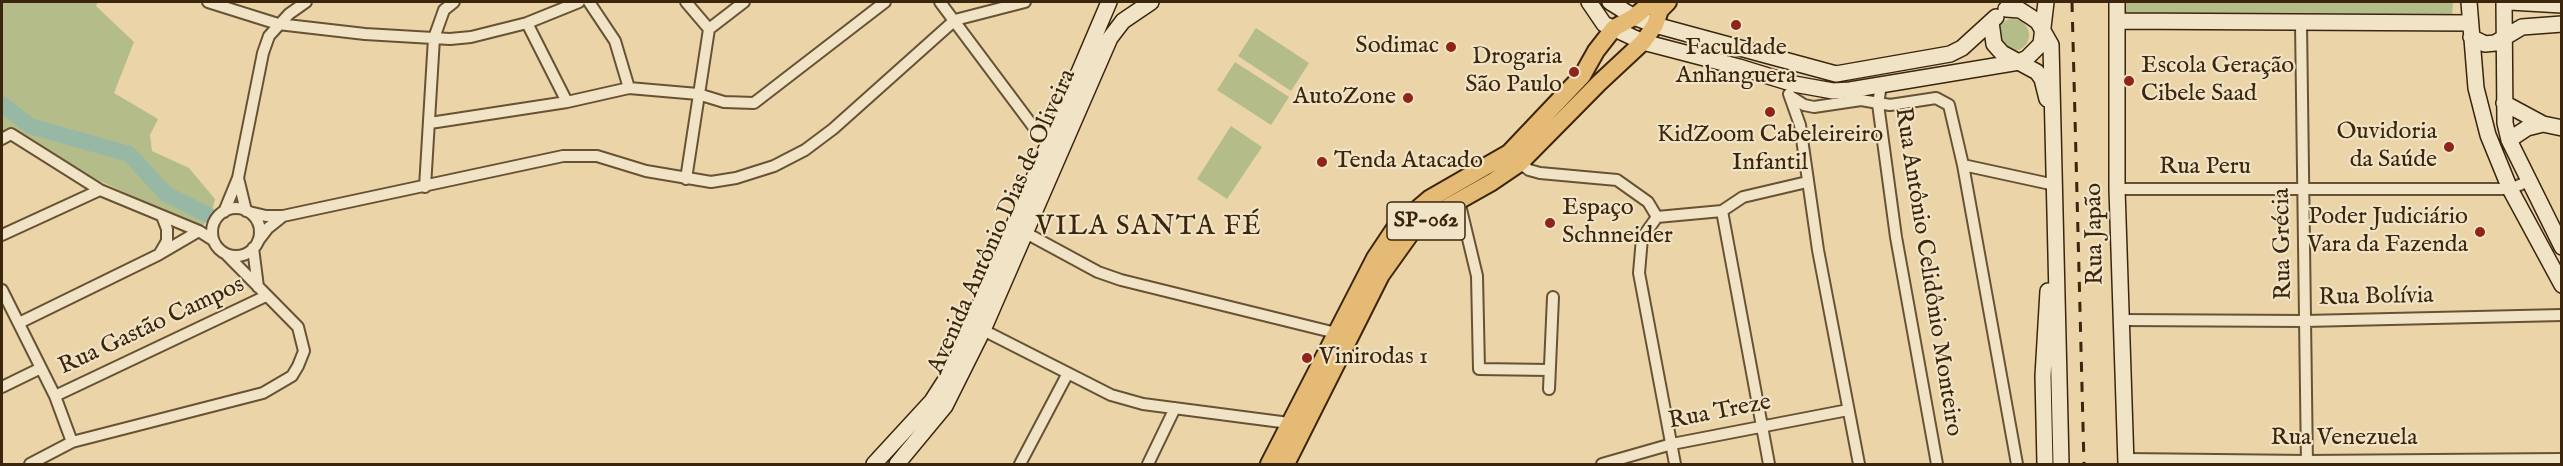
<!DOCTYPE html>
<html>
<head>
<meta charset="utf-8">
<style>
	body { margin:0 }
	#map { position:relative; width:2563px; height:466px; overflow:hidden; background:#ead4a8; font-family:"IM FELL English",serif }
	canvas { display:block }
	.frame { position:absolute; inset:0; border:3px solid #3b260d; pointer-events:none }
</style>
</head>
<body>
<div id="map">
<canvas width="2563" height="466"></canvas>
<div class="frame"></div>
</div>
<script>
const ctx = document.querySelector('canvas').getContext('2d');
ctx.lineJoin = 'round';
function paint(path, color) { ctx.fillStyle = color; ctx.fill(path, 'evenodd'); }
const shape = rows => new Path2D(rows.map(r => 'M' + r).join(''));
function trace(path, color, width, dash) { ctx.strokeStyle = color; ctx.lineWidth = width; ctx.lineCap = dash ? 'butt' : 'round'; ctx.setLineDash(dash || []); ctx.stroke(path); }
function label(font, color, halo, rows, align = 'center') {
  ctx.font = font + ' "IM FELL English",serif'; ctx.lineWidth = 4.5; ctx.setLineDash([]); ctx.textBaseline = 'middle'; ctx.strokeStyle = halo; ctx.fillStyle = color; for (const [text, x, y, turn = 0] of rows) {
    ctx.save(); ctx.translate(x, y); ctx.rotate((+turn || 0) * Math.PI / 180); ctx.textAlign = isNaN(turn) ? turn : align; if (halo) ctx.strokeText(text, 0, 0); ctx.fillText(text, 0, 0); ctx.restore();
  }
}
paint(shape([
	[2,2,98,2,96,6,134,42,114,93,158,119,150,135,152,151,189,168,215,199,211,215,201,228,87,175,10,131,2,132],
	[2125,2,2453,2,2452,18,2126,17],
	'1997 35a16 16 0 1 1 32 0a16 16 0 1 1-32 0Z',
	[1256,28,1309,63,1291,91,1238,56],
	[1235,62,1289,97,1271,125,1217,90],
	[1231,126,1262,147,1227,199,1197,179]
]), '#b4bd8a');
trace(shape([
	[2,104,30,126,129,154,166,194,208,215]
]), '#98b8a6', 16);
const street = shape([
	[208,2,278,24,365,34,450,39,471,37,527,23,579,2],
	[589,2,615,41,629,88],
	[686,2,709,29,686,179],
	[940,2,1047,145],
	[444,10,454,2],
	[527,23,567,102],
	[2301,23,2307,464],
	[709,29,744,2],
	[1881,85,1878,104,1896,237,1937,464],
	[1789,94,1800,125,1818,250,1859,464],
	[1790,96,1804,105,1814,107,1861,100,1890,105,1936,98,1949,105,1963,165,2017,464],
	[430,123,567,102,629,88,698,94,724,102,754,103,885,2],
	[2,139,11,134,100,190,199,231,213,240],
	[1520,163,1529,170,1540,173,1617,180,1648,202,1657,217],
	[1963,165,2055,185],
	[238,178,246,211],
	[425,187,434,38,444,10],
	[2117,189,2510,189,2529,181],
	[1459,201,1477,276,1479,369,1549,370],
	'212 232a24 24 0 1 1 48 0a24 24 0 1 1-48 0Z',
	[1722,211,1769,464],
	[224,212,238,178,263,53,269,36,289,14,306,2],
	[249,212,266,216,283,216,563,156,597,156,646,171,711,182,736,178,774,166,805,150,833,129,955,20,1025,2],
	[1657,217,1642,238,1639,273,1675,464],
	[1657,217,1722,211,1743,197,1807,182],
	[1026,233,1098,272,1121,280,1336,333],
	[2,235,100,190],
	[258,241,268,228,283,216],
	[253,248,258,287],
	[160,253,167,241,167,229,162,216],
	[2,290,55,396,72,442],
	[2120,320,2305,321,2562,315],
	[19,323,158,255,199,231],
	[983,330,1111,395,1143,404,1289,423],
	[2,387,41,368],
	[1549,389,1553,297],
	[55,396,266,296],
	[2126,459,2307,461,2562,459],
	[30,464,72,442,263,393,292,376,298,366,304,351,298,327,226,254],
	[1020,464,1068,373],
	[1148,464,1175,408],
	[1602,464,1672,444,1848,410]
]);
const secondary = shape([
	[1589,2,1604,24,1643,42,1739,67,1794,84,1833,91,1850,90,2019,62,2027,58,2041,44,2046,2],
	[1610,2,1634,17,1655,25,1836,74,1950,54,1962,48,1996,17],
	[2117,2,2117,189,2126,464],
	[2469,2,2476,88,2488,135,2510,189,2562,285],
	[2504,2,2505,123,2509,140,2562,247],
	[2510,2,2562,5],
	[2006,9,2020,10,2031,17,2038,22,2051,45,2061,464],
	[2118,21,2470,23],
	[1991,22,1994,44,2002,53,2037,72,2042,79,2047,99],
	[2471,37,2485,44,2495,43,2522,27,2562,24],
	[2504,103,2543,124,2562,128],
	[2509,140,2527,128,2543,124],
	[874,464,932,401,952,370,1109,2],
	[897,464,945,406,983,330,1110,38,1123,21,1151,2],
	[2045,464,2043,376,2048,291]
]);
const primary = shape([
	[1269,464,1375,258,1395,228,1429,199,1509,153,1582,76,1596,51,1614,28,1634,17,1652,2],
	[1286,464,1381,275,1411,233,1437,213,1492,182,1520,163,1599,83,1643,42,1655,25,1660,10,1668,2]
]);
trace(street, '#675234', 14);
trace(secondary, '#3b260d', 18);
trace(primary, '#3b260d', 20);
trace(street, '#f1e3c6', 10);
trace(secondary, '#f1e3c6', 15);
trace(primary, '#e5ba74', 16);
trace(shape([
	[2072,2,2084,464]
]), '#3b260d', 3, [10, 10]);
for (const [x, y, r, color] of [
	[1736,25,6,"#8f2418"],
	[1451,47,6,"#8f2418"],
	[1574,72,6,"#8f2418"],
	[2129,81,6,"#8f2418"],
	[1408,98,6,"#8f2418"],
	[1770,112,6,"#8f2418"],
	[2449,147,6,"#8f2418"],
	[1322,162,6,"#8f2418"],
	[1550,223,6,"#8f2418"],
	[2480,232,6,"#8f2418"],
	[1307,358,6,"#8f2418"]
]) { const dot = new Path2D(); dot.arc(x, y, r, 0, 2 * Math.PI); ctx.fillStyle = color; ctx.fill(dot); trace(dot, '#f1e3c6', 2); }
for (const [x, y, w] of [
	[1426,221,78]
]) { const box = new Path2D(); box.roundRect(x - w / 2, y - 19, w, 38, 4.5); ctx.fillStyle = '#f1e3c6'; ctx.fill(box); trace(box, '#3b260d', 1.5); }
label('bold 22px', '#3b260d', null, [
	["SP-062",1426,221]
]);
label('24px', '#3b260d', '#f1e3c6', [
	["Sodimac",1439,47],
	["Faculdade",1736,49,"center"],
	["Anhanguera",1736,77,"center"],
	["Drogaria",1562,58],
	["São Paulo",1562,86],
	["Escola Geração",2141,67,"left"],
	["Cibele Saad",2141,95,"left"],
	["AutoZone",1396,98],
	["Ouvidoria",2437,133],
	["da Saúde",2437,161],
	["KidZoom Cabeleireiro",1770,136,"center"],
	["Infantil",1770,164,"center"],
	["Tenda Atacado",1334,162,"left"],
	["Espaço",1562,209,"left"],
	["Schnneider",1562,237,"left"],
	["Poder Judiciário",2468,218],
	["Vara da Fazenda",2468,246],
	["Vinirodas 1",1319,358,"left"]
], 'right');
label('24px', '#3b260d', '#f1e3c6', [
	["Rua Peru",2205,168],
	["Avenida Antônio Dias de Oliveira",1003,222,-66],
	["Rua Japão",2096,234,-91],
	["Rua Grécia",2284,244,-91],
	["Rua Antônio Celidônio Monteiro",1927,272,81],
	["Rua Bolívia",2376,298,-1],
	["Rua Gastão Campos",152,327,-25],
	["Rua Treze",1720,413,-11],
	["Rua Venezuela",2344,439]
]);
ctx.letterSpacing = '1.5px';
label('27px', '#3b260d', '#f1e3c6', [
	["VILA SANTA FÉ",1149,228]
]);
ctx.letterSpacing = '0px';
</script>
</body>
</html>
